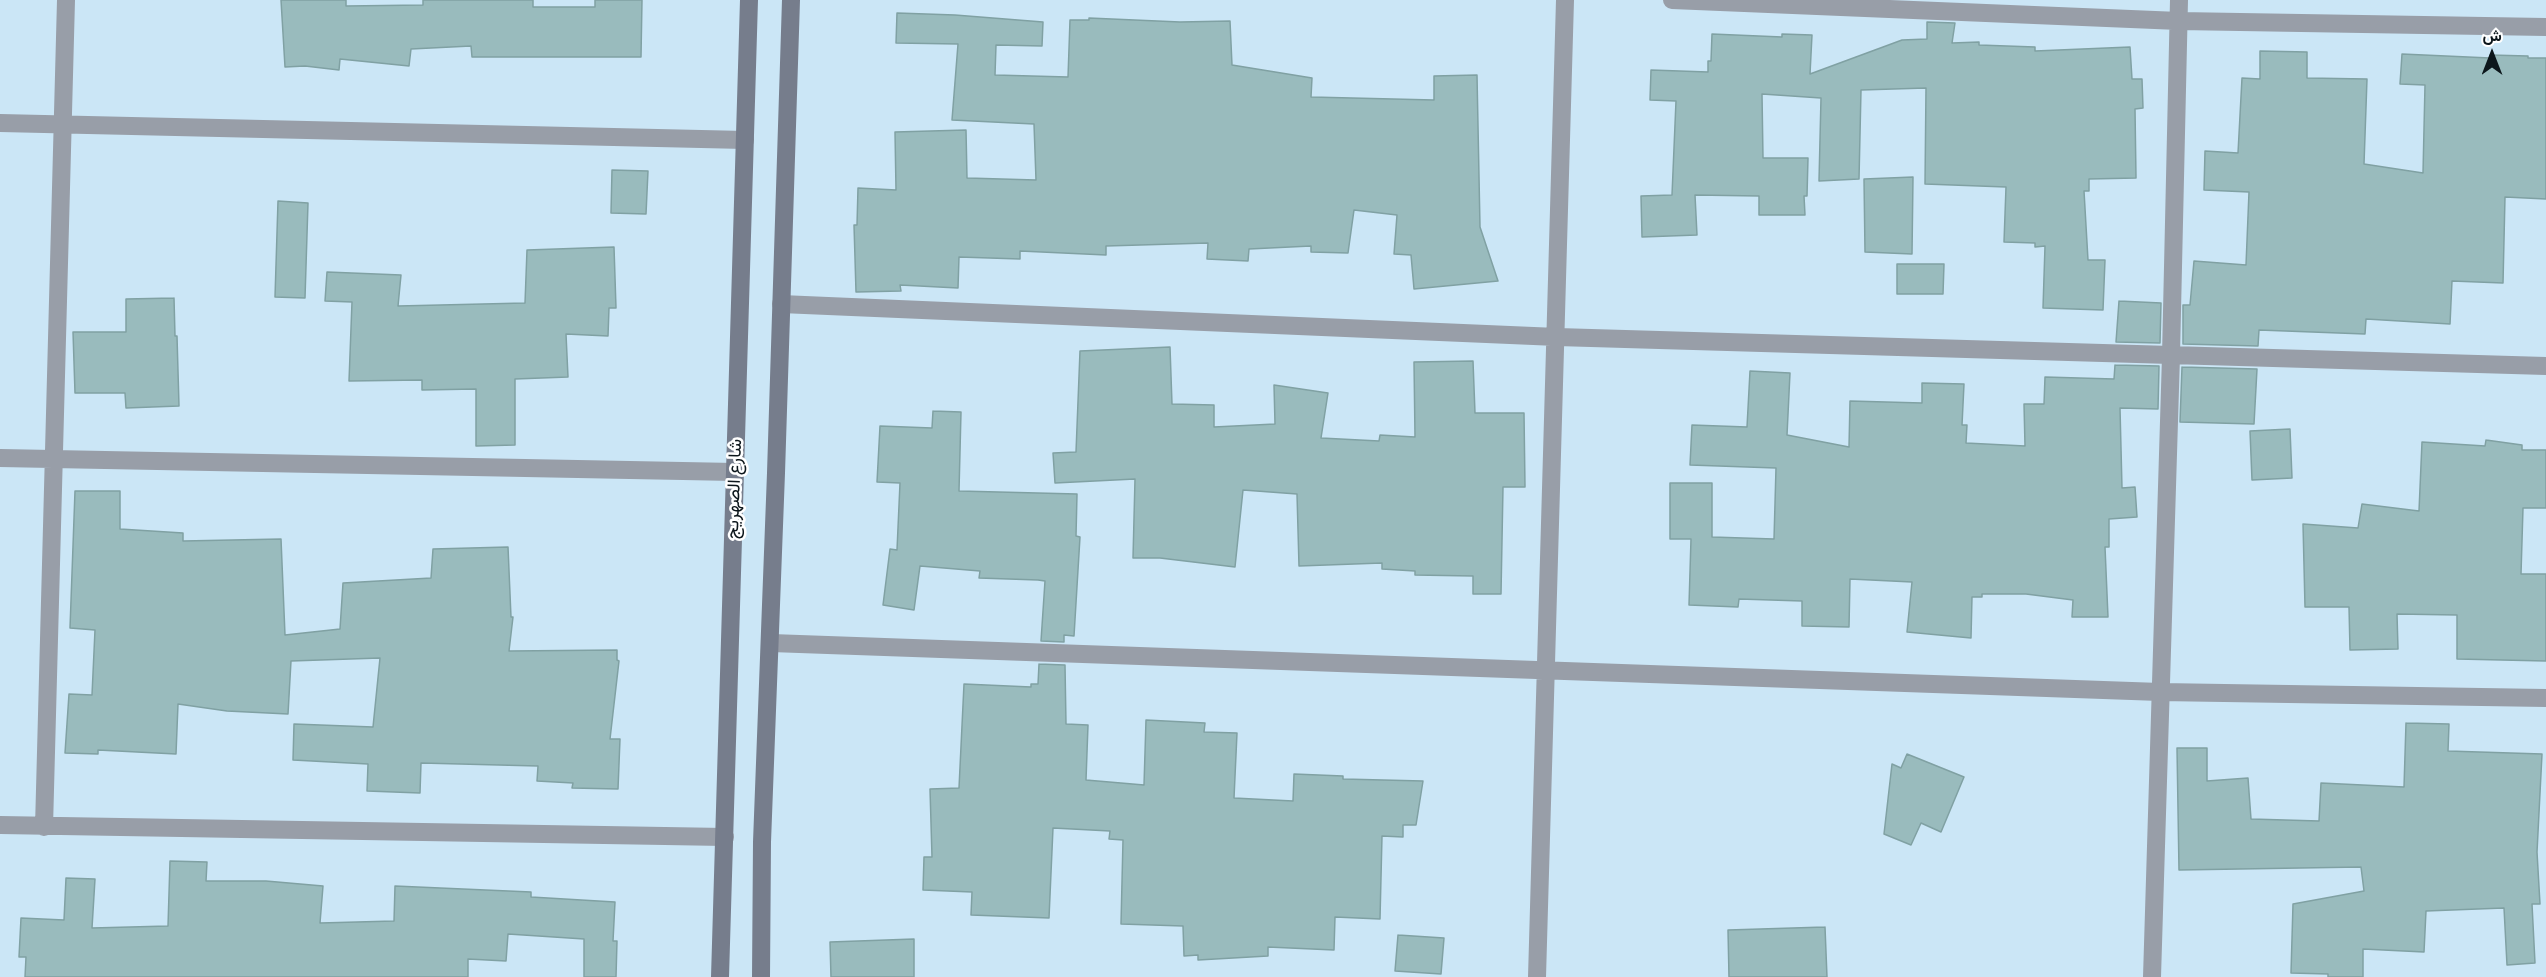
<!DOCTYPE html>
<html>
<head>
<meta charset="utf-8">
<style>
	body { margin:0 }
	#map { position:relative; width:2546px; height:977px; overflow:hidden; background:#cbe6f6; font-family:"Roboto Condensed",Vazirmatn,sans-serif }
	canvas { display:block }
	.north { position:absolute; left:2462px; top:24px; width:60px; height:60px; -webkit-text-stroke:4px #fff; paint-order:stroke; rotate:0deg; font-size:16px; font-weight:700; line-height:24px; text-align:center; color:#0c161b }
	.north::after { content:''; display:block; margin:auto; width:21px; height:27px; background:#0c161b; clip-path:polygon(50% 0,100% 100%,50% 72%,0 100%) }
</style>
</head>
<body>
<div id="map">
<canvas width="2546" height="977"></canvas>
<div class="north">ش</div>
</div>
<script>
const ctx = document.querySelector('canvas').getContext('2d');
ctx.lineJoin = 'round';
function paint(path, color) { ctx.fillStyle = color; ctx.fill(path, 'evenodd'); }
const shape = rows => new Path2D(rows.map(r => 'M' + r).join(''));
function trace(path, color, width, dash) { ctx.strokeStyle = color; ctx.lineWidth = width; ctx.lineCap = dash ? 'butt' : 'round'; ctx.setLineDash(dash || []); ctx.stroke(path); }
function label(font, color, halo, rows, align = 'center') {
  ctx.font = font + ' "Roboto Condensed",Vazirmatn,sans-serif'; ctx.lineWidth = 5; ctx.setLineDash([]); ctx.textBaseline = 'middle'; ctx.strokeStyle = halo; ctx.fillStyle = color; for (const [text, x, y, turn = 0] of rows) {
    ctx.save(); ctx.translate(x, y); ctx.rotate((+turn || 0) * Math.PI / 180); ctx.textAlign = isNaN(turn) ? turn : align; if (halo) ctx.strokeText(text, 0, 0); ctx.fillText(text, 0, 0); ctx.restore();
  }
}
const building = shape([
	[281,0,346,0,346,6,423,5,423,0,533,0,533,7,595,7,595,0,642,0,641,57,472,57,471,46,411,49,409,66,340,59,339,70,305,66,285,67,281,0],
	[897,13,955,15,1043,22,1042,46,996,45,995,75,1068,77,1070,20,1089,20,1089,18,1180,22,1230,21,1232,65,1312,78,1311,97,1434,100,1434,76,1477,75,1480,227,1498,281,1414,289,1411,255,1394,254,1397,215,1354,210,1348,253,1311,252,1311,246,1249,249,1248,261,1207,259,1208,243,1106,246,1106,255,1020,251,1020,259,959,257,958,288,900,285,901,291,856,292,854,225,857,225,858,188,896,190,895,132,966,130,967,178,1036,180,1034,124,952,120,958,44,896,43,897,13],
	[1927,22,1955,23,1952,43,1979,42,1979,45,2035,47,2035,51,2130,47,2132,79,2142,79,2143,108,2135,109,2136,178,2089,179,2089,191,2084,191,2088,260,2105,260,2103,310,2043,308,2045,246,2035,247,2035,243,2004,242,2006,187,1925,184,1926,88,1861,90,1859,179,1819,181,1821,98,1762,94,1763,158,1808,158,1807,196,1804,196,1805,215,1759,215,1759,196,1695,195,1697,235,1642,237,1641,196,1672,195,1676,101,1650,100,1651,70,1708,72,1708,61,1711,61,1712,34,1782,37,1782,34,1812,35,1810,74,1902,40,1927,39,1927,22],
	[2260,51,2307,52,2307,78,2367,79,2364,164,2423,173,2425,85,2400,84,2402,54,2490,58,2490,55,2528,56,2528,58,2546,58,2546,199,2505,197,2503,283,2452,281,2450,324,2366,319,2365,334,2259,330,2258,346,2183,344,2183,305,2190,305,2194,261,2246,265,2249,192,2204,190,2205,151,2238,153,2242,78,2260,79,2260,51],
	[612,170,648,171,646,214,611,213,612,170],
	[1913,177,1912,254,1865,252,1864,179,1913,177],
	[278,201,308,203,305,298,275,297,278,201],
	[614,247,616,308,609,308,608,336,566,334,568,377,515,379,515,445,476,446,476,389,422,390,422,380,349,381,352,302,325,301,327,272,401,275,398,306,525,303,527,250,614,247],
	[1897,264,1944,264,1943,294,1897,294,1897,264],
	[174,298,175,336,177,336,179,406,126,408,125,393,75,393,73,332,126,332,126,299,174,298],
	[2119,301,2161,303,2160,343,2116,342,2119,301],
	[1170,347,1172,404,1214,405,1214,427,1275,424,1274,385,1328,393,1321,438,1379,441,1380,435,1415,437,1414,362,1473,361,1475,413,1524,413,1525,487,1503,487,1501,594,1473,594,1473,576,1415,575,1415,571,1382,569,1382,563,1299,566,1297,494,1243,490,1235,567,1160,558,1133,558,1135,479,1055,483,1053,453,1076,452,1080,351,1170,347],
	[2115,365,2159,366,2158,409,2120,408,2122,488,2135,487,2137,517,2109,519,2109,547,2105,547,2108,617,2072,617,2073,600,2026,594,1982,594,1982,597,1972,597,1971,638,1907,632,1912,582,1850,579,1849,627,1802,626,1802,601,1739,599,1738,607,1689,605,1691,539,1670,539,1670,483,1712,483,1712,537,1774,539,1776,468,1690,465,1692,425,1747,427,1750,371,1790,373,1787,435,1849,447,1850,401,1922,403,1922,383,1964,384,1962,425,1967,425,1966,443,2025,446,2024,404,2044,404,2045,377,2114,379,2115,365],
	[2182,367,2257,369,2254,424,2180,422,2182,367],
	[933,411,961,412,959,491,1077,494,1076,536,1080,537,1074,636,1064,635,1064,642,1041,641,1045,581,1038,580,979,578,980,571,920,566,914,610,883,605,890,549,897,550,900,483,877,482,880,426,932,428,933,411],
	[2290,429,2292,478,2252,480,2250,431,2290,429],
	[2486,440,2522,445,2522,450,2546,450,2546,508,2523,508,2521,574,2546,574,2546,661,2457,659,2457,615,2397,614,2398,649,2350,650,2349,607,2305,607,2303,524,2358,528,2362,504,2419,511,2422,442,2485,446,2486,440],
	[75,491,120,491,120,529,183,533,183,541,281,539,285,635,340,629,343,583,431,578,433,549,508,547,511,617,513,617,509,651,617,650,617,660,619,661,610,739,620,739,618,789,572,788,573,783,537,781,538,766,421,763,420,793,367,791,368,764,293,760,294,724,373,727,380,658,291,661,288,714,227,711,178,704,176,754,98,750,98,754,65,753,69,694,92,695,95,630,70,628,75,491],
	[1039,664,1065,665,1066,724,1088,725,1086,780,1144,785,1146,720,1205,723,1204,732,1237,733,1234,798,1293,801,1294,774,1343,776,1343,779,1423,781,1416,825,1403,825,1403,837,1382,836,1380,919,1335,917,1334,950,1268,947,1268,956,1198,960,1198,955,1184,956,1183,926,1121,924,1123,840,1109,839,1110,831,1053,828,1049,918,971,915,972,892,923,890,924,857,932,857,930,789,959,788,964,684,1031,687,1031,684,1038,684,1039,664],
	[2406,723,2449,724,2448,751,2542,754,2537,852,2540,904,2532,904,2535,963,2507,965,2504,908,2426,911,2424,952,2363,949,2363,977,2328,977,2328,974,2291,973,2293,904,2364,891,2361,867,2179,870,2177,748,2207,748,2207,781,2248,778,2251,819,2319,821,2321,783,2404,787,2406,723],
	[1907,754,1964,777,1941,832,1921,823,1911,845,1884,834,1892,764,1901,768,1907,754],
	[170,861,207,862,206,881,266,881,323,886,320,923,394,921,395,886,531,892,531,897,615,902,613,941,617,941,616,977,584,977,584,939,508,934,506,961,468,959,468,977,25,977,26,957,19,957,21,918,64,920,66,878,95,879,92,928,168,926,170,861],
	[1825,927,1827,977,1729,977,1728,930,1825,927],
	[1398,935,1444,938,1441,974,1395,971,1398,935],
	[914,939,914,977,831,977,830,942,914,939]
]);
paint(building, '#99bbbd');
trace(building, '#80a1a3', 1.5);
trace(shape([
	[1672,0,2179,21,2546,27],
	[0,123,745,140],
	[781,304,1557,337,2546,366],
	[0,458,735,472],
	[771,643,2160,692,2546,698],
	[0,825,725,837],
	[44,827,66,0],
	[1537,977,1565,0],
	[2152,977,2171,356,2179,0]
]), '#989ea8', 18);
trace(shape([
	[720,977,749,0],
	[761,977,762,842,776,473,791,0]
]), '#767d8c', 18);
label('18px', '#0c161b', '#fff', [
	["شارع الصهريج",735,489,-88]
]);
</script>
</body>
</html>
